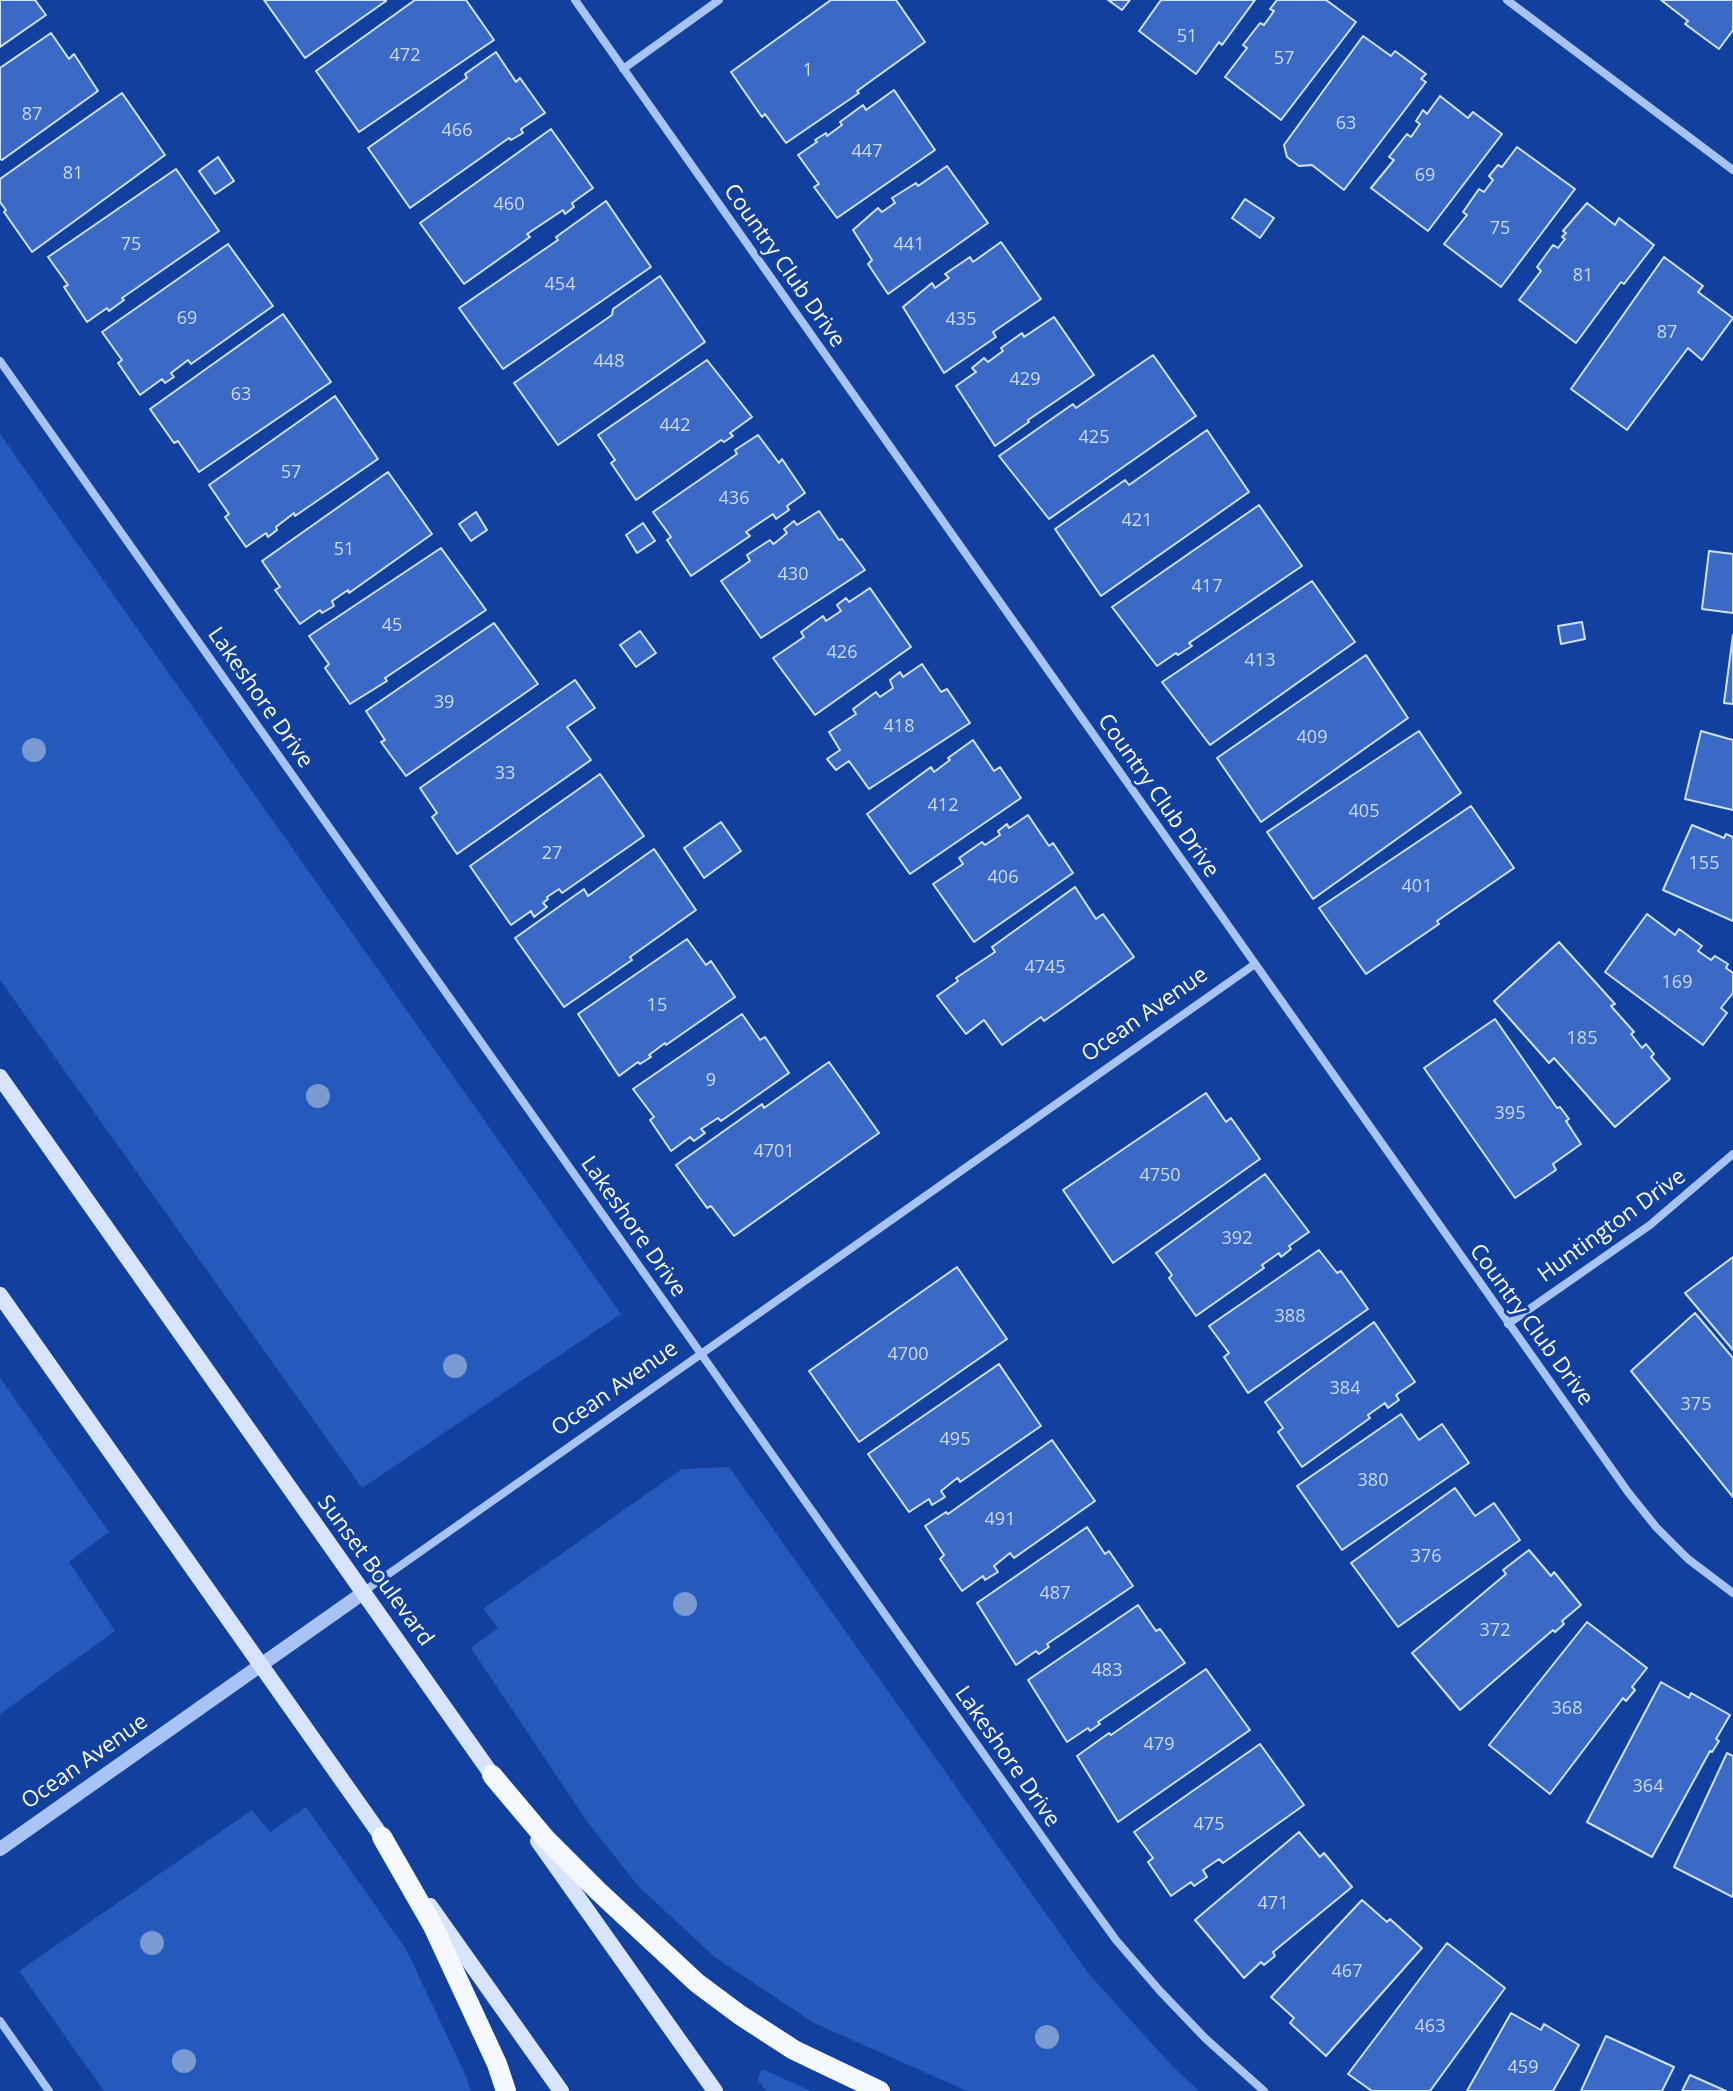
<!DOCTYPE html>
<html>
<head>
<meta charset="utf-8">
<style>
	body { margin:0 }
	canvas { display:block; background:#11409f }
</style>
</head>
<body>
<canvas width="1733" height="2091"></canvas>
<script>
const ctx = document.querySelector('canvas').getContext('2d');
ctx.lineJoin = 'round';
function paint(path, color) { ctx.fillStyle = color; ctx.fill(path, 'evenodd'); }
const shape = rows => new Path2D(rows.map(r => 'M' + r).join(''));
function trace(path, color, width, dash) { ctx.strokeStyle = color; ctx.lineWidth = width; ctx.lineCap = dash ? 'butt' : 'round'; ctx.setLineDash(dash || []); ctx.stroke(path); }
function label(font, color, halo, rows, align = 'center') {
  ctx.font = font + ' "Open Sans",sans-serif'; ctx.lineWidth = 6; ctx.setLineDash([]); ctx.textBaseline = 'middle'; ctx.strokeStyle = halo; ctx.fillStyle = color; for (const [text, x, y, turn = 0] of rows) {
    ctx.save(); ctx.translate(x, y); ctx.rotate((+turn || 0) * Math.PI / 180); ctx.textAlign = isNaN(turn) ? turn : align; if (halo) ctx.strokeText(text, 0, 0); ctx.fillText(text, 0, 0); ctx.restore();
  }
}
paint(shape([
	[0,434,621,1314,362,1488,0,980],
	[0,1378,109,1532,69,1562,115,1631,0,1714],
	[729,1467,1088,1973,1173,2067,1199,2091,967,2091,814,2023,716,1958,639,1887,586,1820,471,1648,498,1628,483,1609,682,1469],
	[306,1807,406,1949,466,2076,471,2091,104,2091,19,1971,252,1810,270,1832],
	[762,2069,811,2091,766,2091,758,2080]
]), '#2459bd');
const building = shape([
	[0,0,35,0,46,15,0,47,0,0],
	[264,0,386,0,386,1,305,58,264,0],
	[415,0,466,0,494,40,359,132,316,71,415,0],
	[831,0,896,0,925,42,857,91,859,93,786,143,765,114,762,117,731,72,831,0],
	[1108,0,1130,0,1122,10,1108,0],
	[1161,0,1255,0,1222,45,1219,42,1196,74,1139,31,1161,0],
	[1277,0,1326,0,1356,22,1281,120,1225,77,1247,48,1243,45,1260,23,1264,25,1274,11,1270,9,1277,0],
	[1661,0,1733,0,1733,30,1719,49,1685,24,1688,21,1661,0],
	[51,33,69,59,74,54,98,91,2,160,0,159,0,68,51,33],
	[1363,36,1391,56,1395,51,1426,74,1421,79,1426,82,1344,190,1312,165,1299,166,1287,157,1284,145,1363,36],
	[496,52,516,82,520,78,545,113,521,129,523,133,511,140,509,138,410,208,368,148,467,78,465,74,496,52],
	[894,90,935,150,837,218,814,187,819,184,798,155,817,142,815,140,826,133,827,136,842,125,840,122,863,105,866,110,894,90],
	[122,93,165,155,32,252,4,212,6,210,0,202,0,179,122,93],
	[1440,96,1468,118,1473,112,1502,134,1428,231,1371,188,1394,160,1389,157,1407,134,1411,137,1420,124,1416,121,1423,110,1427,114,1440,96],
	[551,129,593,188,572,203,574,207,565,214,563,210,527,234,530,237,464,284,420,223,551,129],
	[1517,147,1575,189,1501,287,1444,244,1467,215,1463,212,1479,189,1484,192,1493,180,1489,176,1498,165,1502,167,1517,147],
	[218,157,234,181,215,194,199,171,218,157],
	[947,166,988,223,888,294,868,264,872,260,853,230,878,208,882,212,895,203,892,198,916,183,918,186,947,166],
	[176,169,219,231,122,298,124,300,109,311,107,308,87,322,64,287,68,285,48,257,176,169],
	[1245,199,1274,218,1260,238,1232,218,1245,199],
	[606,201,651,267,503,369,459,308,558,240,556,237,606,201],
	[1587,203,1615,225,1619,218,1654,245,1624,284,1621,282,1576,343,1519,300,1541,271,1537,267,1553,245,1558,248,1565,239,1562,237,1566,233,1563,231,1587,203],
	[1001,242,1041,299,993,332,996,337,944,373,903,307,932,283,935,288,949,278,945,274,970,257,973,262,1001,242],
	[228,244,273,306,191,364,188,360,171,373,174,377,165,383,162,379,140,395,118,363,122,360,102,332,228,244],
	[1664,257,1703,286,1698,292,1733,318,1702,360,1688,348,1627,430,1571,389,1664,257],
	[660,276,705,342,558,445,514,383,612,315,613,309,660,276],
	[283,314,331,382,199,472,178,441,174,443,150,409,283,314],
	[1054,317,1094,375,1028,420,1029,422,995,446,956,386,976,372,972,368,984,358,988,362,1003,351,1001,348,1022,333,1024,337,1054,317],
	[1153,355,1196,416,1049,519,999,456,1073,404,1076,408,1153,355],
	[707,360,752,417,730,433,733,436,724,442,721,440,636,500,611,463,615,460,598,435,707,360],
	[335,396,378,459,295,516,294,513,276,527,277,530,268,537,266,533,246,547,225,517,229,514,209,485,335,396],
	[1207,430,1249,492,1101,596,1055,529,1125,480,1129,485,1207,430],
	[758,435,779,463,782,459,805,493,787,506,789,510,776,519,773,514,746,532,750,536,691,576,667,540,671,537,653,512,737,454,735,450,758,435],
	[388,472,432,534,349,593,348,590,332,601,334,606,322,613,320,610,300,624,275,590,280,587,262,561,388,472],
	[1259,505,1302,566,1189,643,1192,646,1178,655,1176,653,1157,666,1112,607,1259,505],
	[819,511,839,540,842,539,865,570,761,638,721,581,750,561,747,555,770,540,773,544,775,543,787,533,784,529,794,521,797,525,819,511],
	[476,512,487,530,471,541,459,524,476,512],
	[643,523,655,541,637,553,626,535,643,523],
	[441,548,486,610,385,678,387,681,350,704,325,668,329,664,309,636,441,548],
	[1709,551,1733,554,1733,613,1702,609,1709,551],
	[1312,581,1355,642,1210,745,1162,682,1312,581],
	[870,588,911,647,815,715,773,658,804,637,801,632,823,616,826,621,841,611,837,605,846,598,849,602,870,588],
	[1582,622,1585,639,1561,644,1558,626,1582,622],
	[494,623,538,684,406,776,381,742,385,740,366,711,494,623],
	[640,631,656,653,636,667,620,645,640,631],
	[1733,635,1733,704,1724,703,1733,635],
	[1366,655,1408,718,1261,822,1217,758,1366,655],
	[922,664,941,692,947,689,970,723,869,789,849,761,836,770,827,759,840,750,829,732,856,714,853,709,876,692,880,697,893,688,890,680,900,672,903,677,922,664],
	[575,680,595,708,567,727,591,760,457,854,432,817,437,813,420,788,575,680],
	[1419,731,1461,793,1313,899,1267,832,1419,731],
	[1701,731,1733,740,1733,810,1685,799,1701,731],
	[973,740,994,771,1000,767,1021,798,910,874,867,814,931,767,934,772,950,760,948,758,973,740],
	[600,774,644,836,562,893,559,889,547,897,548,899,543,903,547,907,534,917,531,911,511,925,470,866,600,774],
	[1471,806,1514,868,1437,921,1439,924,1366,974,1319,908,1471,806],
	[1028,815,1049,846,1053,843,1073,873,974,942,933,884,963,864,959,858,982,842,985,845,1000,835,998,831,1007,824,1009,828,1028,815],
	[721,822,741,851,704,878,684,848,721,822],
	[1692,825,1724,838,1726,834,1733,837,1733,921,1663,890,1692,825],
	[654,849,696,910,630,957,632,960,564,1007,515,938,584,889,588,896,654,849],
	[1075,887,1096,919,1103,914,1134,957,1044,1021,1041,1017,1002,1045,984,1020,966,1034,937,996,958,981,956,978,995,952,992,947,1075,887],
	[1647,914,1675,935,1679,929,1702,946,1698,951,1711,960,1715,956,1728,964,1726,968,1733,973,1733,993,1721,1008,1727,1013,1703,1045,1605,972,1647,914],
	[687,939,706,965,711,961,735,997,666,1045,665,1043,649,1055,651,1057,640,1064,638,1062,619,1076,578,1014,687,939],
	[1559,942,1615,1004,1611,1006,1634,1032,1631,1034,1642,1048,1646,1044,1654,1054,1651,1057,1670,1079,1615,1127,1554,1058,1549,1063,1494,1001,1559,942],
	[742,1014,760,1040,765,1037,789,1073,721,1121,718,1118,701,1129,705,1133,694,1141,690,1137,671,1151,650,1120,654,1117,633,1089,742,1014],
	[1495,1019,1557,1108,1560,1107,1569,1119,1566,1121,1581,1144,1553,1164,1556,1170,1515,1198,1424,1068,1495,1019],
	[829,1062,879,1133,734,1236,711,1206,707,1208,676,1165,762,1104,764,1108,829,1062],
	[1206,1093,1226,1122,1231,1118,1260,1159,1113,1263,1063,1190,1206,1093],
	[1265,1174,1309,1232,1289,1246,1291,1249,1281,1257,1279,1253,1262,1265,1264,1268,1196,1316,1169,1278,1172,1275,1156,1253,1265,1174],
	[1319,1250,1337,1273,1341,1271,1368,1309,1248,1393,1224,1357,1229,1353,1209,1326,1319,1250],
	[1733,1257,1733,1350,1685,1293,1733,1257],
	[957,1267,1007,1339,859,1442,809,1371,957,1267],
	[1695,1313,1733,1358,1733,1497,1631,1371,1695,1313],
	[1374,1322,1415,1382,1396,1395,1399,1400,1388,1408,1385,1403,1368,1415,1370,1418,1302,1467,1278,1432,1283,1428,1265,1402,1374,1322],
	[999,1364,1041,1426,960,1482,958,1478,956,1479,941,1491,945,1497,932,1505,929,1499,909,1512,868,1454,999,1364],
	[1401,1414,1419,1440,1442,1424,1469,1463,1342,1550,1297,1486,1401,1414],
	[1052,1440,1095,1501,1014,1558,1010,1553,994,1566,998,1572,985,1580,983,1576,962,1591,940,1559,944,1555,925,1526,946,1512,948,1514,1052,1440],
	[1455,1488,1475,1516,1494,1503,1520,1540,1398,1627,1351,1563,1455,1488],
	[1087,1527,1105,1554,1109,1551,1133,1586,1047,1644,1049,1647,1039,1654,1036,1651,1016,1665,977,1603,1087,1527],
	[1529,1550,1551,1576,1554,1572,1581,1605,1562,1621,1564,1624,1555,1632,1553,1630,1460,1710,1412,1653,1506,1574,1503,1570,1529,1550],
	[1138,1605,1156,1631,1160,1629,1185,1663,1098,1722,1100,1724,1090,1731,1088,1728,1067,1742,1028,1680,1138,1605],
	[1587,1622,1647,1668,1632,1687,1635,1690,1626,1701,1623,1698,1550,1794,1489,1745,1587,1622],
	[1206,1669,1250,1730,1118,1822,1077,1756,1109,1733,1111,1735,1206,1669],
	[1661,1682,1689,1698,1691,1693,1730,1715,1716,1739,1719,1741,1712,1752,1710,1751,1652,1857,1587,1822,1661,1682],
	[1260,1744,1304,1805,1223,1863,1219,1859,1203,1870,1207,1877,1194,1886,1191,1882,1171,1896,1148,1862,1153,1858,1134,1832,1260,1744],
	[1727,1753,1733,1756,1733,1897,1674,1867,1727,1753],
	[1299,1832,1320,1857,1324,1853,1352,1887,1273,1952,1275,1956,1264,1965,1261,1962,1244,1978,1195,1920,1299,1832],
	[1362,1900,1387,1922,1390,1919,1422,1948,1326,2056,1290,2023,1294,2018,1271,1997,1362,1900],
	[1447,1943,1505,1988,1430,2091,1372,2091,1348,2074,1447,1943],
	[1511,2013,1541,2030,1544,2024,1579,2045,1553,2091,1467,2091,1511,2013],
	[1606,2036,1674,2067,1662,2091,1581,2091,1606,2036],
	[1690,2075,1726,2091,1682,2091,1690,2075]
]);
paint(building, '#3a69c6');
trace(building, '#d1e1fe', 2);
trace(shape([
	[575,0,1628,1492,1656,1527,1688,1559,1733,1593],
	[1507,0,1733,170],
	[623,69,719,0],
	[0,361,1074,1882,1116,1940,1160,1991,1206,2039,1264,2091],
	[1508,1324,1650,1225,1733,1154],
	[363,1592,1255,964],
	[0,2021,49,2091]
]), '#a8c3f5', 8);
trace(shape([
	[0,1849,363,1593]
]), '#a8c3f5', 14);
trace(shape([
	[0,1077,497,1782],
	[0,1295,387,1844],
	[538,1841,715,2091],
	[430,1906,561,2091]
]), '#d8e4fd', 16);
trace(shape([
	[492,1775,545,1838,598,1891,697,1983,740,2015,794,2050,880,2091],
	[382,1837,433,1926,497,2064,506,2091]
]), '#f6f8ff', 20);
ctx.fillStyle = '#7b99d3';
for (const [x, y] of [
	[34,750],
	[318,1096],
	[455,1366],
	[685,1604],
	[152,1943],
	[1047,2037],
	[184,2061]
]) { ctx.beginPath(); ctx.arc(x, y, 12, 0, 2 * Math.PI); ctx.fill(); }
label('18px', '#cedaf1', null, [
	["51",1187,37],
	["472",405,56],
	["57",1284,59],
	["1",808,71],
	["87",32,115],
	["63",1346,124],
	["466",457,131],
	["447",867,152],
	["81",73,174],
	["69",1425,176],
	["460",509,205],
	["75",1500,229],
	["75",131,245],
	["441",909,245],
	["81",1583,276],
	["454",560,285],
	["69",187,319],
	["435",961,320],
	["87",1667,333],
	["448",609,362],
	["429",1025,380],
	["63",241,395],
	["442",675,426],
	["425",1094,438],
	["57",291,473],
	["436",734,499],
	["421",1137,521],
	["51",344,550],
	["430",793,575],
	["417",1207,587],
	["45",392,626],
	["426",842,653],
	["413",1260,661],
	["39",444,703],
	["418",899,727],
	["409",1312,738],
	["33",505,774],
	["412",943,806],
	["405",1364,812],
	["27",552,854],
	["155",1704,864],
	["406",1003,878],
	["401",1417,887],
	["4745",1045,968],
	["169",1677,983],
	["15",657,1006],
	["185",1582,1039],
	["9",711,1081],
	["395",1510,1114],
	["4701",774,1152],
	["4750",1160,1176],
	["392",1237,1239],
	["388",1290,1317],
	["4700",908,1355],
	["384",1345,1389],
	["375",1696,1405],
	["495",955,1440],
	["380",1373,1481],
	["491",1000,1520],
	["376",1426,1557],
	["487",1055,1594],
	["372",1495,1631],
	["483",1107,1671],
	["368",1567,1709],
	["479",1159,1745],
	["364",1648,1787],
	["475",1209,1825],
	["471",1273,1904],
	["467",1347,1972],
	["463",1430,2027],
	["459",1523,2068]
]);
label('22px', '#fff', '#11409f', [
	["Country Club Drive",784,266,55],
	["Lakeshore Drive",260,698,55],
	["Country Club Drive",1158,796,55],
	["Ocean Avenue",1145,1015,-35],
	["Huntington Drive",1612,1226,-36],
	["Lakeshore Drive",633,1227,55],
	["Country Club Drive",1531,1325,54],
	["Ocean Avenue",615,1389,-35],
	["Sunset Boulevard",375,1571,54],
	["Lakeshore Drive",1007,1757,55],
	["Ocean Avenue",85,1762,-35]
]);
</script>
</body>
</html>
